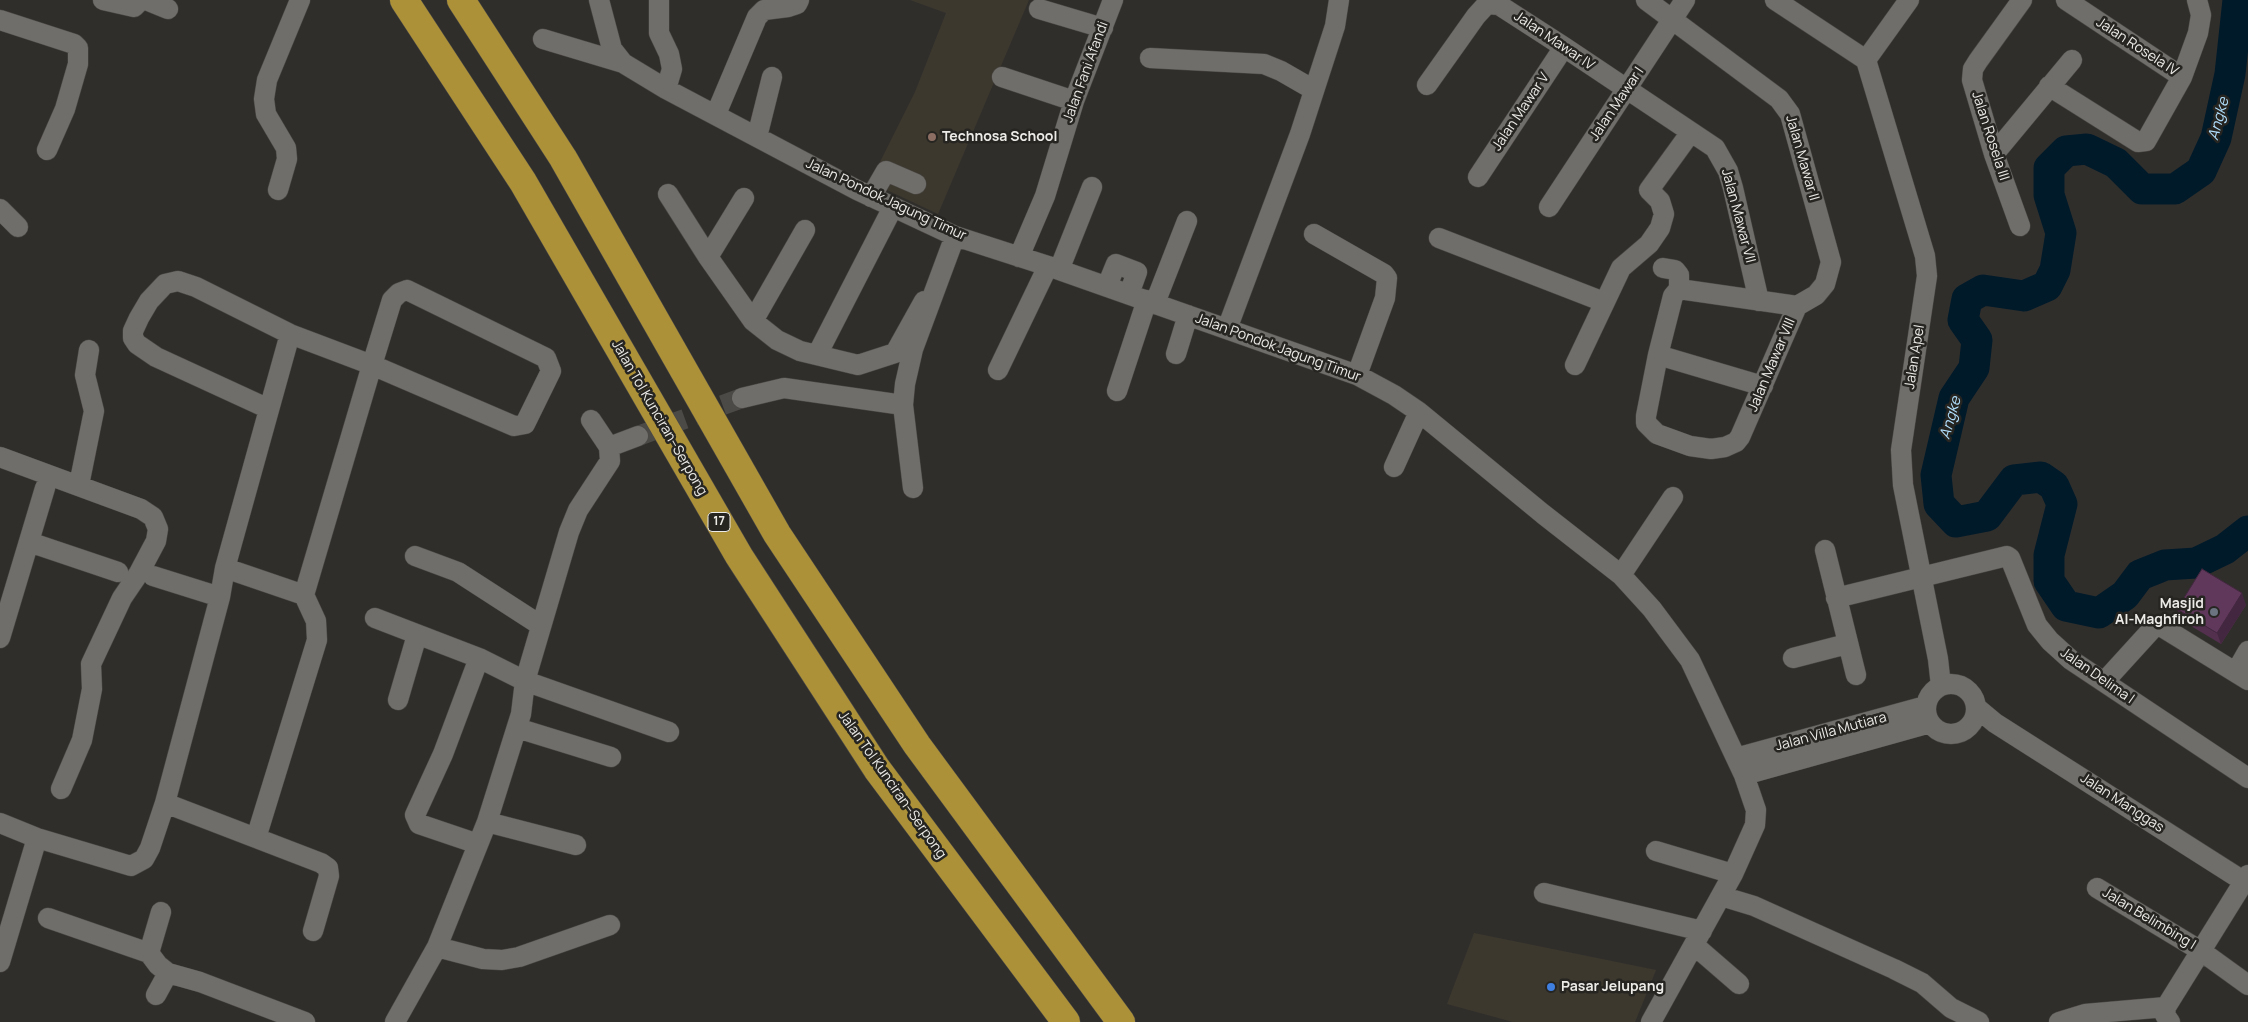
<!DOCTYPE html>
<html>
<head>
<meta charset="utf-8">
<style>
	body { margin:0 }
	canvas { display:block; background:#302e2b }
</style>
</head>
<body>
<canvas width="2248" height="1022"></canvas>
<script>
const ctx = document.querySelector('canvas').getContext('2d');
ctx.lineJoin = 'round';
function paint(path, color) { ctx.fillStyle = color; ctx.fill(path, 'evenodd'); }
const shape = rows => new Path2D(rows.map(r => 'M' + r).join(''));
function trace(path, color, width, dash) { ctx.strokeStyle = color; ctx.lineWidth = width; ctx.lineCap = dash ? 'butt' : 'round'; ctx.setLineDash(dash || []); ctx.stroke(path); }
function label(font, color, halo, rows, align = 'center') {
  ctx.font = font + ' Manrope,sans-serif'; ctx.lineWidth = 5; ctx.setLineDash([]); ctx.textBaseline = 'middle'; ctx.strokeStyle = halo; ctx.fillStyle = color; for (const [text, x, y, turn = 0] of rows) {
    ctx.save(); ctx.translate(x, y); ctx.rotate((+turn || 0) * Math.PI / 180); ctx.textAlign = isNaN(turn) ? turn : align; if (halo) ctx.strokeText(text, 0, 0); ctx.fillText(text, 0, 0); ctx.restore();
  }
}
paint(shape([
	[910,0,1029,0,938,214,870,182,915,92,946,13],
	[1474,933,1656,970,1635,1022,1513,1022,1447,1004]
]), '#3c382e');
trace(shape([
	[2238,0,2230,74,2216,138,2201,171,2175,189,2142,189,2116,163,2087,149,2066,151,2049,168,2049,195,2061,233,2055,270,2047,286,2024,296,1983,290,1967,299,1963,320,1977,340,1974,368,1954,398,1936,475,1939,504,1956,522,1987,516,2014,480,2041,477,2054,486,2062,504,2049,555,2049,581,2066,606,2099,613,2125,595,2140,575,2165,565,2196,563,2225,549,2248,531]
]), '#001a2a', 31);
trace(shape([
	[638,436,742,398]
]), '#4c4a47', 20, [20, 10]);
const minor = shape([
	[103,0,134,7,141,0],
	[146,0,168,9],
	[599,0,612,49,623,63],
	[659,0,659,33,669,54,672,69,666,89],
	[1646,0,1779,99,1790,114,1831,262,1825,284,1816,295,1797,306],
	[1775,0,1866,60],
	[2066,0,2182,77],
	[1039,9,1103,28],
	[0,20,74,44,78,48,78,64,65,109,47,150],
	[543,39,623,63,666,89,857,190,955,236,1048,266,1357,375,1394,395,1419,412,1543,514,1621,575,1652,609,1690,660,1744,775,1756,810,1755,825,1733,874,1651,1022],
	[1150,58,1264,64,1281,71,1314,90],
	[1866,60,1925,256,1927,276,1901,450,1903,485,1938,659,1941,686],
	[1866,60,1909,0],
	[1002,77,1074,101],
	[1427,85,1476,16,1487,4,1499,5,1564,47,1715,148,1728,171,1733,188,1759,301],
	[2049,86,2138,142,2146,141,2182,77,2198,33,2201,15,2197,0],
	[716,114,757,17,764,10,788,7,797,4,799,0],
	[757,137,772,77],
	[1994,154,2072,60],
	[1478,177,1564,47],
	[278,190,287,159,286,148,266,114,264,99,267,80,300,0],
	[668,194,708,257,753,321,777,340,800,351,858,365,895,353,924,301],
	[871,197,886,171,916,184],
	[1549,207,1685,0],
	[0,209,18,227],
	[2020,226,1994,154,1972,80,1973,69,1978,61,2022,0],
	[1314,234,1384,274,1387,278,1385,298,1357,375],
	[1439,238,1604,302],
	[708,257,744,198],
	[1019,257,1045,196,1074,101,1113,0],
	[1663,268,1675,270,1679,275,1679,289],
	[1059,270,1092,187],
	[1107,286,1116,264,1137,272,1129,294],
	[1679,289,1797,306,1740,437,1736,442,1725,447,1711,449,1690,446,1657,434,1646,423,1646,416,1658,355,1673,296,1679,289],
	[407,290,546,358,551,371,525,424,514,426,372,365,392,300,399,293,407,290],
	[1155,303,1187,221],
	[753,321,805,230],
	[1227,329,1300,134,1335,26,1339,0],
	[290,334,225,568,220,597,165,803,321,863,328,868,329,876,313,931],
	[818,353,893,207],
	[1176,354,1188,315],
	[1658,355,1763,386],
	[1575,365,1621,268,1649,244,1660,228,1664,214,1660,201,1649,190,1691,132],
	[998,370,1048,266],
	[1117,391,1147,300],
	[742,398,784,388,903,405],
	[609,447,638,436],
	[0,457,141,509,153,517,158,529,156,541,139,573,122,598,91,664,92,689,82,740,61,789],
	[1394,467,1419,412],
	[79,485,94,411,85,375,89,350],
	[913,488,903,405,905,384,913,349,955,236],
	[29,542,118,572],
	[1825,550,1856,675],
	[415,556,458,572,540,625],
	[225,568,304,595],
	[1621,575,1673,497],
	[153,576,220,597],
	[1836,598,2007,556,2010,558,2037,625,2050,641,2071,660,2248,778],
	[375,618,479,658,525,681,669,732],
	[0,638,45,488],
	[1793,658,1847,644],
	[2236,672,2248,651],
	[2104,682,2155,626,2162,627,2248,680],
	'1926 709a25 25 0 1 1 50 0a25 25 0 1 1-50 0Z',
	[398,700,417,635],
	[1977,708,1995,723,2248,884],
	[517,728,611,757],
	[1736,758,1926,706],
	[1744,775,1930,723],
	[487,822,576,845],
	[0,823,37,838,131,866,144,859,150,848,165,803],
	[256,838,317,640,316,621,304,595,372,365,290,334,196,287,178,281,165,284,149,301,139,318,133,331,133,338,137,344,156,357,269,409],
	[478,844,419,824,415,815,443,754,479,658],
	[1656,851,1733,874],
	[2097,888,2201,951,2248,985],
	[1544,893,1702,931],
	[1721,896,1754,906,1894,969,1922,983,1951,1008,1979,1022],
	[161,912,149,953,158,965,168,973,200,982,305,1022],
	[48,918,149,953],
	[1694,945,1739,984],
	[437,947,483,959,502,960,519,957,610,925],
	[0,962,37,838],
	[156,995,168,973],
	[395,1022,437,947,487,822,521,714,525,681,569,532,578,510,610,461,609,447,591,420],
	[2059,1022,2085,1014,2166,1007],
	[2170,1022,2165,1015,2166,1007,2248,875]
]);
const highway = shape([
	[404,0,523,182,739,556,877,769,1066,1022],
	[461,0,563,158,777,534,917,745,1121,1022]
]);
trace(minor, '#4b4946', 21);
trace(highway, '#4b4946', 29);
trace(minor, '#706e6a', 20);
trace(highway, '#ad9138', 28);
paint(shape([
	[2246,605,2221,644,2181,620,2177,609]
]), '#53304e');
paint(shape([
	[2242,593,2246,605,2221,644,2217,633]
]), '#432740');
const building = shape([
	[2202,569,2242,593,2217,633,2177,609,2202,569]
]);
paint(building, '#60385b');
trace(building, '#432740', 1);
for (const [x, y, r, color] of [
	[932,137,5,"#8d6e63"],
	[2214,612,5,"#6b7280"],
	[1551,987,5,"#3f7fe0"]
]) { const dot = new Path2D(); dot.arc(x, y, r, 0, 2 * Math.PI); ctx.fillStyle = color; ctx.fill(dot); trace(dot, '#262521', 2); }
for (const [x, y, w] of [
	[719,522,22]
]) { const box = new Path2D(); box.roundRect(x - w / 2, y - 9.5, w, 19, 4); ctx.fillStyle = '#262521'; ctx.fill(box); trace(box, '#ecebe8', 1); }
label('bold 12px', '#ecebe8', null, [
	["17",719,522]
]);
label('14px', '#ecebe8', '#262521', [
	["Jalan Mawar IV",1554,41,34],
	["Jalan Rosela IV",2137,47,33],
	["Jalan Fani Afandi",1086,72,-70],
	["Jalan Mawar I",1617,104,-56],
	["Jalan Mawar V",1521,112,-56],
	["Jalan Rosela III",1990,136,72],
	["Jalan Mawar II",1802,158,74],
	["Jalan Pondok Jagung Timur",886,200,25],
	["Jalan Mawar VII",1738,216,75],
	["Jalan Pondok Jagung Timur",1278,348,20],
	["Jalan Apel",1915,357,-81],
	["Jalan Mawar VIII",1772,365,-67],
	["Jalan Tol Kunciran–Serpong",659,418,60],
	["Jalan Delima I",2097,676,35],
	["Jalan Villa Mutiara",1831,732,-15],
	["Jalan Tol Kunciran–Serpong",892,785,55],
	["Jalan Manggas",2122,803,33],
	["Jalan Belimbing I",2149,919,31]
]);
label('bold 14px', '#ecebe8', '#262521', [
	["Technosa School",942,137],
	["Masjid",2204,604,"right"],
	["Al-Maghfiroh",2204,620,"right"],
	["Pasar Jelupang",1561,987]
], 'left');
label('italic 15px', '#afddfb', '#262521', [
	["Angke",2219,119,-75],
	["Angke",1951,418,-74]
]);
</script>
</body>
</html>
